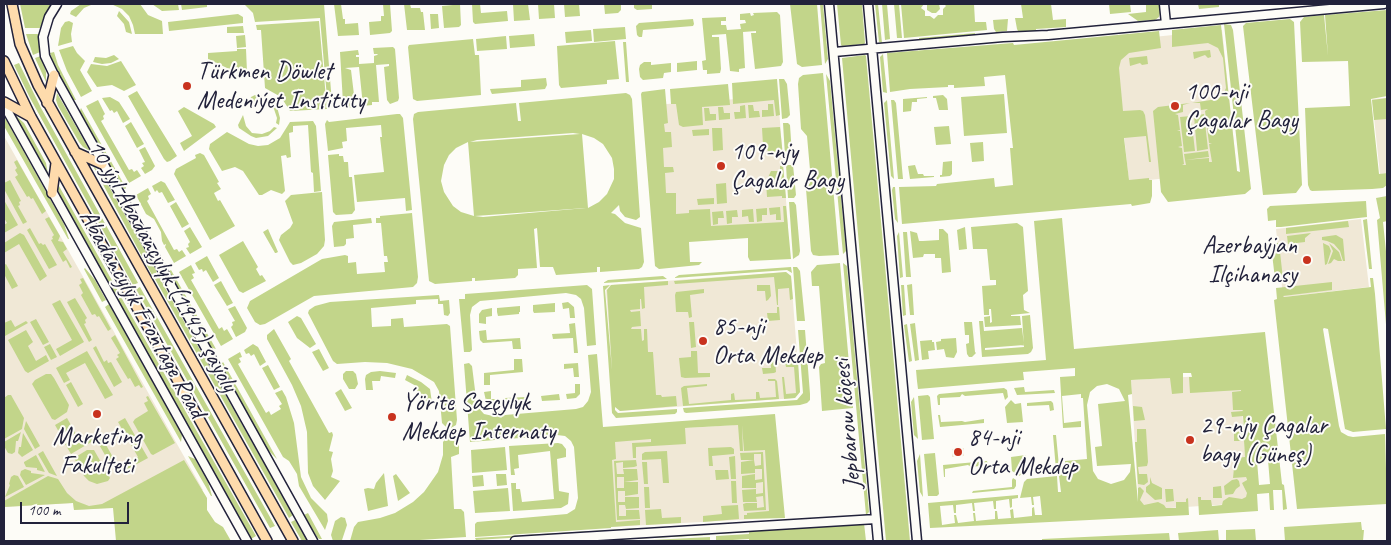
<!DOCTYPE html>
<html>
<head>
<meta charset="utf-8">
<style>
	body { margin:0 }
	#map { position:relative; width:1391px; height:545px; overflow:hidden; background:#fdfcf7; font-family:Caveat,sans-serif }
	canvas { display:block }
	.frame { position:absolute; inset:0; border:5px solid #22223b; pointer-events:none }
	.scale { position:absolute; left:20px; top:502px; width:109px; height:22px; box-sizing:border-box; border:2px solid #22223b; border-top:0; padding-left:6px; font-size:15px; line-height:18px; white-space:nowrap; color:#22223b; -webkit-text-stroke:4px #fdfcf7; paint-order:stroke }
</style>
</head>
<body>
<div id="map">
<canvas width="1391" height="545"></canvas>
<div class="frame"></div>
<div class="scale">100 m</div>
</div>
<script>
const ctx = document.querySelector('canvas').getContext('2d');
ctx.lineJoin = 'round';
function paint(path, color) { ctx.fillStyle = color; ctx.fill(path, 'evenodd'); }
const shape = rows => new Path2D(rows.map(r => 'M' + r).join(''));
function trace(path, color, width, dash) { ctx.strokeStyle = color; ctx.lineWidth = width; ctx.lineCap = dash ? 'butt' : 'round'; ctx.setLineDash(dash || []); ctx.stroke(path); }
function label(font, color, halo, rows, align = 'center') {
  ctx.font = font + ' Caveat,sans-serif'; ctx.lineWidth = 4; ctx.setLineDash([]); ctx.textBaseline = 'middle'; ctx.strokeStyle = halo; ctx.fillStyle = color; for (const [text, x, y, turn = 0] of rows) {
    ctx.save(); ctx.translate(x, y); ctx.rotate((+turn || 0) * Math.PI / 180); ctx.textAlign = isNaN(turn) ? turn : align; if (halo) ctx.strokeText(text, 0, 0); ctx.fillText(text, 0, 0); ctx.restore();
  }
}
paint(shape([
	[1222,30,1237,171,1129,182,1114,41],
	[778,96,788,226,663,235,653,105],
	[1387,98,1387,173,1380,174,1372,99],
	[4,136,177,444,203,490,158,505,74,510,73,503,4,507],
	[1361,219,1369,287,1283,297,1276,229],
	[786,272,791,276,800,392,795,398,620,411,615,406,606,290,611,285],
	[1240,374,1248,503,1139,510,1131,380],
	[767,423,773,518,611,527,606,433],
	[964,448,964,456,952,457,952,449]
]), '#f0e8d6');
paint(shape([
	[20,4,52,4,45,16,40,28,25,28],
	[81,4,91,5,84,8,76,17,70,14,71,11],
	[111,4,140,4,148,15,162,21,163,34,135,34,133,25,129,16,122,9],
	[152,4,178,4,179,10,162,11],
	[181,4,207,4,207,7,182,10],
	[246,4,324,4,332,103,331,108,328,109,320,18,255,22,253,13,245,5],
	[334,4,341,4,343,19,345,19,345,24,358,23,359,35,338,36],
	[383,4,390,4,392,31,390,33,370,35,369,22,381,21,381,16,384,16],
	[404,4,410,4,411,8,420,8,421,12,423,12,425,30,407,30],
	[454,4,460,4,461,25,459,27,444,28,442,6,453,5],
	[472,4,480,4,481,13,507,11,508,21,475,24,473,22],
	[513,4,528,4,530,20,514,21],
	[538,4,554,4,555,18,539,19],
	[564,4,579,4,580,16,565,17],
	[604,4,621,4,621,10,618,13,605,14],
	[634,4,652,4,652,9,637,10,634,8],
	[790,4,817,4,822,65,802,67,797,64],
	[820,4,823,4,828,59,825,64],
	[837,4,862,4,865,43,864,44,842,46,841,45],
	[875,4,878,4,882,43,879,42],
	[882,4,887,4,890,39,885,40],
	[894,4,899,4,902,38,897,38],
	[901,4,924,4,921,8,925,11,925,16,930,16,934,19,938,15,943,15,943,9,946,6,944,4,974,4,975,22,986,22,987,30,904,38],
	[927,4,939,4,940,9,936,13,932,13,927,10],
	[1021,4,1051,4,1053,20,1066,19,1066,27,1036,29,1036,31,1019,33,1017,29,1015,18,1023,18],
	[1109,4,1130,4,1131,12,1110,14],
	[1146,4,1159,4,1160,13,1159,17,1155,20,1138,21,1128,14,1146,12],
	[1198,4,1219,4,1219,7,1199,9],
	[1387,10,1387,96,1371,99,1379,174,1387,173,1387,185,1383,188,1372,189,1312,191,1310,190,1308,185,1305,108,1350,106,1348,61,1302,62,1300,22,1304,17,1324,15,1328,56,1325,15],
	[119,11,129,22,132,34,126,32,124,24,117,16],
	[777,12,780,15,783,62,781,66,755,69,751,33,756,33,756,31,743,32,745,68,739,69,739,72,730,71,726,34,712,35,712,37,719,37,721,69,720,73,707,74,707,70,703,70,702,61,706,60,702,18,726,17,726,21,721,21,721,25,726,25,727,30,741,29,740,24,746,23,745,20,740,20,740,14,750,13,751,16,754,15,753,13],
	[238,14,243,17,243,23,169,31,168,22],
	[430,14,438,14,439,28,431,29],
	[693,19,694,24,693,26,643,30,642,37,639,37,637,35,636,26,639,23],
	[1008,19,1007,31,996,32,994,29,993,20],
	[1290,19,1294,22,1302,185,1296,193,1263,195,1243,26,1246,23],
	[69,21,73,23,71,34,72,42,58,46,61,28,65,22],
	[319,21,327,109,290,111,281,97,265,88,261,30,257,30,256,25],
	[1224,24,1231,25,1233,30,1251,189,1245,194,1168,202,1161,192,1153,111,1158,107,1190,103,1183,105,1183,112,1175,114,1178,115,1180,130,1177,130,1180,131,1182,146,1178,147,1182,148,1184,164,1182,165,1186,165,1185,160,1209,158,1209,162,1212,162,1209,144,1212,143,1209,143,1207,128,1210,126,1207,126,1205,111,1208,109,1201,110,1200,103,1192,103,1217,99,1223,95,1226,88,1223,58,1218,48,1208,43,1172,47,1172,30,1221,25,1237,171,1240,172],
	[243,26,244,33,227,33,227,27],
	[625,27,626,39,594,42,593,29],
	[591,30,592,41,566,43,565,32],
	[1159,31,1161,48,1129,53,1121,60,1119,68,1123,111,1140,110,1143,111,1145,115,1151,162,1149,162,1146,136,1124,138,1129,180,1149,178,1149,180,1152,180,1152,196,1150,203,1132,206,1131,204,902,224,899,187,936,186,937,184,994,178,995,187,1013,185,1010,148,1013,148,1005,75,984,77,985,86,954,88,954,85,948,85,948,87,910,89,890,92,887,53,1013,43,1014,45],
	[975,33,975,35,919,40,919,38],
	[26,34,39,34,40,52,33,55],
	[534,34,535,46,510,48,509,36],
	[245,35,246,47,237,48,236,36],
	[506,36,507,49,477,51,476,39],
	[473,39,475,55,479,55,481,95,417,101,413,99,408,47,409,45],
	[615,41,619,79,607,80,607,84,561,88,559,85,557,46],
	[623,42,626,42,629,82,626,82],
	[73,46,77,53,85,61,80,70,92,91,81,97,67,71,59,50],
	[393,47,395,49,399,98,398,101,390,104,387,100,384,67,389,66,389,64,376,65,379,102,372,102,372,105,363,106,359,67,345,68,351,70,355,103,351,108,345,106,343,103,340,52,358,50,359,55,356,55,356,57,359,57,359,64,374,63,374,56,377,55,378,54,374,54,373,48],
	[237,49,246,49,247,72,244,76,208,59,208,53,237,51],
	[1210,50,1211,57,1208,58,1205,55,1194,59,1193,52],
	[54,52,58,65,76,100,73,100,71,97,55,67,50,53],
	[883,54,887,93,883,92,880,57],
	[114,55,119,59,111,63,102,64,93,62,95,57,106,58],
	[865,55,866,56,910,541,886,541,842,58],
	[41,56,46,72,46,82,35,58],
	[1147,56,1148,64,1142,65,1140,63,1130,66,1129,58],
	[121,61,136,85,124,91,112,85,97,87,87,72,91,64,107,66],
	[697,61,697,70,677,72,677,63],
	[644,62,651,62,651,65,671,63,671,72,664,73,663,78,643,80,640,77,639,69,640,65],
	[19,63,41,108,138,283,133,285,30,98,14,65],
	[823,73,839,255,819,256,813,255,811,251,806,189,811,181,807,136,801,129,798,84,799,78,803,75],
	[826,74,830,81,846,251,843,254],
	[546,78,547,85,545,89,492,94,491,92,490,89,521,87,521,80],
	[777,79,780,115,776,116,774,100,733,104,732,83],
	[779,79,784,79,787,84,790,115,787,118,782,119],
	[728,84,730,105,702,107,703,125,683,127,679,125,676,104,671,104,670,89],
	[665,89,668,123,664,124,665,132,671,132,672,147,663,148,664,167,673,167,674,172,665,173,666,193,676,193,676,214,689,213,689,210,710,209,711,226,784,222,783,206,786,206,791,259,750,261,748,257,748,238,689,242,690,262,702,262,699,265,659,269,655,266,641,94,642,92],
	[137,91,177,156,170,161,167,162,164,159,128,96],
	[57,93,90,151,83,147,79,142,58,106,56,100],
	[626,93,630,95,632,99,640,217,636,220,625,217,620,211,619,205,611,213,615,214,625,223,641,228,644,262,642,267,639,269,600,272,600,267,597,267,597,272,556,275,553,267,540,267,537,228,534,229,537,268,518,269,518,275,515,278,475,281,475,278,472,278,472,281,435,284,429,281,413,119,414,114,418,112,516,103,518,121,521,121,519,103],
	[573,133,580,134,470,142,477,140],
	[582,134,594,138,603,144,612,158,614,169,614,179,607,194,599,202,588,208],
	[468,142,474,216,461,212,453,206,444,192,441,181,444,165,449,155,456,148],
	[586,208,483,217,475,216],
	[1004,94,1007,133,964,136,961,97],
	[255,95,260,95,269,99,277,107,280,118,279,125,276,123,277,118,274,109,267,103,258,101,248,105,251,97],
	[943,95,947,99,948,110,939,110,936,98,933,98,933,96],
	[110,97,119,102,130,119,123,123,117,111,114,113,112,110,110,111,102,98],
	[927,97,927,98,917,99,917,102,912,102,911,111,903,112,903,99],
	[1387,98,1386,102,1387,119,1374,120,1372,100],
	[98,100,105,114,103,116,104,119,101,121,129,170,132,169,134,172,137,170,141,176,129,183,86,106],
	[887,100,894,179,891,176,884,103],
	[891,100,894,100,896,103,903,179,898,179],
	[768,104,773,104,774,116,762,117,762,110,768,110],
	[745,105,746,118,735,119,734,112,740,112,740,106],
	[748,105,753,105,754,111,759,111,760,117,749,118],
	[184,107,214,124,216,127,184,151,180,143,192,136,178,111],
	[718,107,723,107,724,113,730,113,730,119,719,120],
	[81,108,126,188,125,189,121,187,79,113],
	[704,108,709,108,710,114,716,114,716,120,705,121],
	[14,114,24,123,46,163,48,174],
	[397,114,400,114,403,118,412,210,406,211,405,198,357,202,354,175,384,172,380,137,382,137,381,125,346,128,347,141,342,142,343,148,328,151,325,124,327,120,329,122],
	[1204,114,1208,149,1197,151,1194,116],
	[243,115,246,126,252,133,262,134,270,131,274,127,277,128,268,136,256,138,251,136,239,128,238,125],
	[4,116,64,224,69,239,68,239,4,126],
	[1191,116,1195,151,1184,152,1180,117],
	[313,121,316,126,321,191,314,192,313,173,311,172,308,125,293,126,293,132,289,133,291,157,287,158,286,155,281,156,285,191,282,194,271,190,262,195,259,195,243,171,235,167,222,171,209,149,210,144,227,132,249,144,258,146,268,145,280,138,290,122],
	[131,122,144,144,137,148,125,126],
	[783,123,788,123,790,125,792,155,785,156],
	[949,126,951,144,936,145,934,127],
	[780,127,783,156,779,156,779,152,769,152,763,145,762,128],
	[712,128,722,128,723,150,713,151],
	[709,129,709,135,693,136,692,130],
	[983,142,984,161,972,162,970,143],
	[145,147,155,166,152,170,145,174,141,168,144,166,142,163,145,162,139,150],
	[1208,151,1209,157,1185,160,1184,154],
	[200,153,204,155,219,182,217,183,221,189,214,193,218,201,220,200,235,226,210,240,174,174,176,169,196,158,195,155],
	[339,154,339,156,343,156,344,162,348,162,349,177,352,177,355,210,352,214,336,215,333,212,328,155],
	[17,160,46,211,42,214,33,198,31,199,29,196,27,197,15,177,18,175,15,170,17,168,14,162],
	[952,161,952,174,950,176,940,177,940,175,942,175,943,162],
	[786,165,793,165,796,195,794,198,788,198],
	[915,165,918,174,923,174,924,176,934,176,934,177,910,179,908,166],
	[93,166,102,174,157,272,152,275],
	[780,166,783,166,786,198,782,198,782,196,767,197,766,182,771,171,780,171],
	[10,180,21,201,19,202,20,205,18,206,27,222,23,224,4,189,4,183],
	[161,181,165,183,175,200,168,203,162,192,159,193,157,190,155,192,152,186],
	[726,183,727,203,717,204,716,184],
	[59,186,119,293,115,295,60,198,58,189],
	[893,187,895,187,898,223,895,219,892,190],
	[148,188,151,194,148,196,149,199,147,201,174,250,177,249,179,252,182,250,186,256,174,263,165,247,166,244,164,245,162,241,161,232,154,219,146,214,136,195],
	[322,192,325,240,324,246,317,254,301,263,293,265,290,262,279,240,281,235,290,228,293,223,285,201,291,195],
	[1387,196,1387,221,1383,222,1387,261,1387,336,1377,220,1380,218,1376,198],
	[714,198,714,204,698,205,697,199],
	[4,200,18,225,4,233,4,225,7,223,4,218],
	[1366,201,1367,217,1281,227,1276,227,1276,220,1268,221,1267,209,1270,206],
	[176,202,189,224,182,228,170,206],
	[789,202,794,202,796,205,800,251,799,255,793,259],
	[780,207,781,220,776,220,776,214,770,215,769,208],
	[767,208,767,215,762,215,762,221,757,222,756,209],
	[753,209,754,222,749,222,748,216,742,217,742,210],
	[737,210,738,217,732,217,732,223,727,224,726,211],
	[723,211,724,218,718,218,718,224,713,225,712,212],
	[412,213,418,277,417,283,413,287,314,296,265,324,260,325,255,322,247,308,250,301,322,259,345,255,348,256,348,263,356,262,357,274,385,272,384,262,388,262,387,256,384,256,381,223,376,223,376,218,380,218,380,216],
	[49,217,60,236,58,241,63,242,67,249,63,252,72,267,70,268,66,260,63,262,51,240,53,239,52,237,54,235,45,219],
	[371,218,372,223,353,225,354,238,346,239,346,244,344,246,334,247,332,226,334,222],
	[1062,218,1074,349,1265,332,1282,484,1284,485,1287,509,1283,510,1282,490,1273,490,1274,510,1270,510,1269,493,1257,494,1258,511,1199,515,1198,497,1201,497,1201,500,1211,500,1212,506,1222,505,1223,501,1229,497,1242,499,1246,497,1247,493,1242,483,1247,480,1246,477,1233,478,1235,458,1245,457,1244,441,1234,441,1234,432,1244,431,1243,416,1232,417,1231,412,1243,411,1242,410,1233,410,1232,392,1241,391,1241,390,1190,393,1189,377,1192,377,1191,373,1183,373,1183,393,1172,394,1170,378,1131,380,1132,394,1128,395,1138,502,1138,488,1140,487,1144,491,1140,500,1144,505,1158,502,1164,505,1166,508,1176,508,1176,502,1186,502,1186,499,1188,498,1189,515,930,528,928,503,1018,495,1018,498,1012,499,1012,507,1010,508,1009,499,996,501,996,509,994,509,993,501,974,503,975,511,973,511,972,503,956,505,956,513,954,513,953,505,940,506,942,525,955,523,954,515,956,515,958,523,974,521,973,513,975,513,976,521,995,519,995,511,997,511,998,519,1011,518,1010,510,1013,509,1014,518,1032,516,1032,508,1034,507,1035,515,1042,515,1040,496,1033,497,1034,505,1032,505,1031,497,1020,498,1024,482,1027,479,1057,476,1058,492,1061,492,1059,476,1065,469,1065,461,1087,459,1083,398,1081,398,1081,394,1062,396,1064,423,1081,421,1081,427,1063,428,1060,377,1075,376,1075,368,1023,372,1024,380,918,389,917,381,916,370,1046,360,1034,221],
	[1107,384,1119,389,1125,401,1098,404,1102,446,1095,447,1097,466,1131,464,1130,472,1124,480,1111,484,1098,479,1093,471,1087,405,1090,392,1097,386],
	[1268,460,1270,484,1259,485,1257,461],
	[1367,219,1372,269,1369,269,1363,220],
	[1348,221,1349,227,1286,234,1286,228],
	[1017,223,1023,227,1028,291,1023,295,1024,310,1030,313,1011,315,1011,316,1020,316,1021,325,985,327,984,317,990,316,990,323,992,322,991,309,989,309,989,315,984,315,982,286,996,285,996,280,990,280,987,249,973,249,971,227],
	[190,227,202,247,190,254,186,248,189,247,188,244,190,242,184,231],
	[965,227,967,249,959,250,957,230],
	[30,228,39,244,41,243,43,245,45,244,57,265,49,269,27,230],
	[268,229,278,252,276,253,275,253,263,232],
	[939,229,943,229,948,234,951,272,942,273,941,258,935,258,935,254,924,254,923,257,913,258,910,231,917,233,919,241,923,241,939,240],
	[899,232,903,277,900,278,897,236],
	[903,232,907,232,911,277,906,277],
	[20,233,24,235,47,276,40,281,19,244,4,253,4,243],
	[1311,233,1305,238,1305,242,1288,244,1287,236],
	[1336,235,1343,239,1345,261,1343,261,1340,251,1334,244,1327,241,1322,240,1322,237],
	[243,241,258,267,256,269,260,276,262,275,266,281,243,293,239,291,219,255],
	[1274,243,1279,243,1283,279,1275,279,1271,245],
	[1323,243,1329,246,1331,251,1327,264,1325,265],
	[1329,243,1339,252,1342,261,1338,261,1334,259,1331,263,1328,264,1333,251],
	[207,256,219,278,213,282,206,270,203,272,202,269,199,270,195,263],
	[840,263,853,408,822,411,819,367,821,364,825,363,819,286,812,286,811,272,817,265],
	[843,263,847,266,869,512,866,515],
	[6,264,18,286,12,289,4,274,4,265],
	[191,265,195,273,192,274,194,278,191,280,219,329,222,327,224,331,227,329,233,339,221,346,179,272],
	[791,267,792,273,787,270,674,278,679,275],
	[793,267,797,267,800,271,805,321,797,321],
	[85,268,95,280,106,300,102,302,84,269],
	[171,270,216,349,210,347,168,272],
	[786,272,791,276,793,299,790,300,789,288,778,289,778,305,777,305,774,277,675,284,674,281],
	[663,276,667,279,603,283,608,280],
	[159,277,293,515,289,518,155,279],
	[83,278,111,329,108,331,99,316,97,317,95,314,92,315,81,295,83,293,79,285,82,283,80,279],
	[1370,278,1373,278,1375,294,1386,429,1353,432,1345,429,1328,329,1324,328,1323,329,1339,426,1341,432,1348,436,1353,437,1385,434,1387,504,1297,509,1274,300,1277,299,1276,288,1332,282,1332,290,1283,296,1284,297,1371,287],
	[221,281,233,303,227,306,214,285],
	[668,281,668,285,644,287,645,308,642,309,641,299,640,299,640,309,630,310,631,312,640,311,641,326,632,327,631,329,641,329,642,341,644,340,644,329,647,329,648,352,653,352,656,395,661,395,662,397,676,396,677,406,620,411,615,407,615,410,618,413,677,409,677,412,675,414,616,418,612,413,603,286,610,285,605,290,612,370,607,290,611,285],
	[912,284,914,315,910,315,907,285],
	[587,285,592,289,596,345,587,346,584,308,581,299,576,295,566,293,480,301,472,307,470,315,472,350,470,352,464,352,459,299,465,299,465,294],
	[757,285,770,285,771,296,768,300,766,301,765,291,757,291],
	[901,285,904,285,906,315,903,316],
	[140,287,275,526,270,528,136,289],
	[704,289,704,293,690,295,692,317,689,318,688,312,676,312,675,295,676,292],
	[439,295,440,301,449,300,450,313,448,316,444,315,443,304,438,304,438,299,416,300,416,304,371,308,372,327,391,326,391,319,403,318,404,327,447,324,450,326,457,420,456,425,451,428,446,427,442,423,439,391,434,382,412,369,387,363,365,362,337,364,333,361,308,313,309,310,315,306,330,302],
	[121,297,256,536,251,539,117,300],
	[75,298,87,318,85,320,86,323,84,324,92,340,89,342,67,302],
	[60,300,84,342,60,356,56,349,72,340,52,304],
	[568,302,574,307,575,318,570,318,569,308,563,309,562,303],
	[555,303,555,312,534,313,533,311,533,305],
	[109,304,182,435,181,442,105,307],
	[235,306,247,328,245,332,236,337,231,327,233,325,232,322,235,321,228,309],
	[520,306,520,312,519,312,519,314,498,316,497,312,497,308],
	[777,307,779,307,780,320,768,321,767,313,777,313],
	[492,308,492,316,486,317,486,324,479,323,479,314,482,310],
	[1030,315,1033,348,1031,352,1028,354,982,357,979,321,983,321,984,331,1022,328,1024,345,985,348,985,350,1024,347,1022,316],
	[297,316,301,318,316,344,310,348,297,338,288,322],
	[36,319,49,342,43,345,30,322],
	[11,320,15,327,26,321,28,323,5,336,4,333,4,323],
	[689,322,694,322,696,347,691,348],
	[964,322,972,322,975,352,976,353,972,357,969,357,967,354,966,344,969,343,969,335,965,335],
	[575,323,578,353,574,353,573,338,553,339,552,334,570,333,569,324],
	[915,323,919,360,915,361,910,324],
	[907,324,912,361,909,362,904,325],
	[274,329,291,359,289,361,329,433,332,432,333,435,329,451,333,452,331,459,333,471,331,477,340,481,325,500,313,486,308,473,307,432,301,406,292,385,267,339,267,335],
	[26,330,33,342,28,346,36,361,46,355,49,361,28,373,25,371,8,340],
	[486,330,487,340,520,338,521,349,513,349,512,341,483,343,480,340,479,331],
	[798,330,805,330,810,394,810,400,807,403,800,405,686,413,684,412,683,408,797,400,803,393],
	[115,335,143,387,141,388,139,385,135,387,130,378,128,379,116,359,119,357,117,355,120,353,111,338],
	[956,338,957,352,954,358,946,357,944,349,937,350,936,342,941,341,941,339],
	[932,340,932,342,934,342,935,350,928,351,929,359,922,360,920,341],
	[50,344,57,357,51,360,44,347],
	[253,344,258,347,266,362,260,366,254,354,251,356,249,353,246,354,244,350],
	[96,346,104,362,107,360,108,363,111,362,122,382,114,387,93,348],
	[319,349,329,368,323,371,312,352],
	[87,351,113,395,105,399,85,363,66,373,70,380,64,383,56,368],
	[691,351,697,351,698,373,710,373,710,377,685,378,681,377,679,358,691,357],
	[240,352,242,357,239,358,241,362,238,364,266,413,269,411,271,415,281,409,279,406,282,404,275,393,282,390,286,397,294,423,301,477,311,498,327,514,328,521,325,530,299,486,297,474,289,461,283,457,228,359],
	[597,354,603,427,775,414,785,518,744,519,744,515,747,515,747,513,769,511,765,450,744,451,742,425,743,451,740,451,738,425,685,428,686,444,636,447,636,458,633,458,632,443,651,442,651,439,615,442,616,459,612,460,616,522,640,520,640,525,611,527,611,528,475,537,475,524,477,522,567,514,575,509,578,498,574,447,571,441,565,436,557,435,470,442,464,364,469,363,472,366,477,406,484,414,493,416,576,409,583,407,588,401,591,392,588,355],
	[770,357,775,360,776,372,774,373,763,374,762,368,771,368],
	[514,359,522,359,523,372,490,375,490,385,484,385,484,373,514,370],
	[798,361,800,392,795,398,784,399,782,377,784,377,786,394,796,393,794,367,786,367,785,362],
	[223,362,277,459,266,448,221,368,221,365],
	[578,363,579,377,574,377,573,368,564,369,564,364],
	[268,365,280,387,274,390,262,368],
	[346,371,353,371,356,374,358,384,355,389,349,389,343,379,343,374],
	[380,371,396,373,395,378,381,376,380,381,372,381,373,390,366,390,365,379,366,375,371,372],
	[46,374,51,374,54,378,69,405,67,412,55,420,52,419,32,384,35,380],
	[407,375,421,382,430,389,432,403,428,409,419,401,423,395,417,391,418,387,405,380],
	[768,379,775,379,777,381,779,399,683,406,681,388,684,386,707,384,707,386,687,388,689,404,731,400,731,394,734,393,735,400,756,399,756,392,759,392,760,398,776,397,775,381,768,381],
	[71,382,83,404,78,407,66,385],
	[575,384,580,384,580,394,576,398,567,399,566,394,575,393],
	[1024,387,1025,392,1054,390,1055,393,1017,395,1014,388],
	[1004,388,1007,390,1008,397,1005,400,1003,393,965,396,962,394,960,397,940,398,940,405,938,405,937,396,939,394],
	[341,389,352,408,345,411,335,393],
	[491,391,491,399,498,399,498,404,490,405,486,401,484,392],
	[559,394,560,400,542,401,541,396],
	[8,395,11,395,24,418,22,429,4,439,4,398],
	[928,395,930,397,934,439,922,440,918,396],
	[148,396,175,443,153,455,151,454,133,422,135,419,148,411,144,403,148,401,146,397],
	[526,397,526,402,505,404,505,398],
	[914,397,918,439,914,435,911,402],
	[1011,400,1015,404,1021,403,1023,422,1007,423,1005,407],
	[1051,401,1053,403,1054,410,1050,411,1049,405,1027,406,1027,403],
	[1133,406,1142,407,1145,420,1134,421],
	[938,415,940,415,941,422,962,421,965,422,984,419,984,423,940,427],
	[67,418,76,434,64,441,55,425],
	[125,418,148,458,124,471,121,465,138,457,118,422],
	[26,421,40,446,35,449,24,429],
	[1137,429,1146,429,1148,462,1147,466,1138,467,1139,474,1147,474,1148,482,1144,485,1138,484,1135,442,1137,442],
	[21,432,18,441,16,441,15,452,12,454,8,453,4,446,4,442],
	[23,433,33,450,22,457,18,453,19,447,21,447],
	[1053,435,1056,435,1059,466,1056,470],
	[448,436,455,437,459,442,459,454,451,457,454,509,461,509,464,512,466,537,404,541,350,541,354,527,358,522,380,518,395,513,413,502,424,492,438,472,443,455,443,442],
	[77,437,81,444,92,438,93,441,71,454,65,444],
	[102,438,114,459,109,462,97,441],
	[558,443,562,444,566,449,566,457,557,459,559,491,569,493,568,504,561,508,513,511,511,483,516,483,516,489,520,489,522,502,554,499,550,451,518,455,519,468,514,469,515,475,511,475,509,446],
	[505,447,507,470,472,473,471,450],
	[731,447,734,449,734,454,712,456,713,466,709,466,708,448],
	[87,450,94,450,110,478,108,481,97,484,89,481,84,476,74,458],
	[43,451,57,476,49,473,38,454],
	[667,451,669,483,663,483,661,459,642,460,642,454,645,452],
	[763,452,766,510,744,511,743,504,746,503,757,503,757,508,764,507,763,496,756,497,757,502,743,502,742,490,756,489,756,494,763,493,763,482,756,483,756,488,742,488,742,476,755,474,755,480,762,479,762,469,755,469,755,473,741,474,741,462,754,460,755,466,761,465,761,454,754,454,754,460,741,460,740,453],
	[935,453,939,494,937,496,928,496,924,454],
	[920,454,923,497,920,492,917,461],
	[36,455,45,472,37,470,37,468,26,467,24,463,24,462],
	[1026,455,1027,471,1019,476,1012,471,1011,457],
	[188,456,195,459,208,482,212,496,211,496],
	[735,456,736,479,731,479,729,457],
	[184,460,207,498,207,510,215,522,223,527,231,541,116,541,113,508,74,510,73,503,4,507,4,501,48,476,58,479,67,493,76,501,89,506,102,504],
	[636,460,637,466,634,467,623,468,623,462,616,463,617,474,624,474,623,469,637,469,638,480,624,482,624,477,617,477,617,488,624,488,624,482,638,482,638,494,625,496,625,491,618,491,618,502,625,502,625,497,639,497,639,508,626,509,625,505,619,505,619,516,626,516,626,510,639,510,640,519,617,520,614,461],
	[987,461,988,465,971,467,968,465,945,469,945,477,944,477,943,465],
	[642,462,647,462,648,484,644,484],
	[25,469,31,471,31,473,45,475,26,485,20,475,21,471],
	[715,470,728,470,729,479,716,480],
	[384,473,388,506,368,511,364,489,368,488,374,489,376,483],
	[396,474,410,493,398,501,393,476],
	[496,474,506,474,507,485,497,486],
	[14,475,18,476,24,487,5,497,10,485,9,484,11,477],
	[483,475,484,486,473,487,472,476],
	[1150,477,1152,483,1162,488,1162,499,1155,500,1146,492,1146,487,1150,484],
	[1013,478,1016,480,1016,486,1014,489,972,493,973,491,1012,487,1012,480],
	[1237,479,1239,481,1240,486,1236,489,1233,494,1225,495,1224,486,1232,480],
	[731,481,736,481,737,503,732,503],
	[1221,486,1222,498,1213,498,1213,487],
	[644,487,649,487,650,508,645,508],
	[508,488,510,511,475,513,473,491],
	[1165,489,1173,489,1174,501,1166,502],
	[738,505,739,519,703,522,703,516,722,514,721,506],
	[661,509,662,518,681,517,681,523,646,525,645,510],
	[308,513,322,539,319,539,317,537,304,515],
	[341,517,345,518,347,525,342,540,333,541,331,535,335,521],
	[295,520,308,541,302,541,291,522],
	[1361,522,1362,530,1364,530,1363,541,1285,541,1284,527],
	[864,523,866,541,749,541,749,539,716,541,716,536,749,534,749,532,716,534,715,533],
	[641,528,641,530,476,540,475,538],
	[1255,529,1256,541,1226,541,1226,530],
	[1218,530,1219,541,1179,541,1178,533],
	[710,533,710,535,594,541,594,540],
	[1169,533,1170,541,1042,541,1042,539],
	[710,537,710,541,623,541,631,541]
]), '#c2d58a');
const minor = shape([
	[57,4,49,17,43,37,45,56,54,75,313,541],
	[829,4,878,541],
	[868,4,917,541],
	[1164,4,1166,24],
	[834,52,1003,37,1048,35,1384,4],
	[4,105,247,541],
	[515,541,876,519]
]);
const major = shape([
	[12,4,20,44,38,85,293,541],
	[4,61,31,117,267,541],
	[4,102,31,117],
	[47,103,54,75],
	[75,152,102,164],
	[52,193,56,163]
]);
trace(minor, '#22223b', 11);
trace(major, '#22223b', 12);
trace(minor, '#fdfcf7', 8);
trace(major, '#fedbac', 9);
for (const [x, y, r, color] of [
	[187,86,5,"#c8321e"],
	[1175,106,5,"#c8321e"],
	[721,166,5,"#c8321e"],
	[1307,260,5,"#c8321e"],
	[703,341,5,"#c8321e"],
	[97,414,5,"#c8321e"],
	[392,417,5,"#c8321e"],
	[1190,440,5,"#c8321e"],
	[958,452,5,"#c8321e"]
]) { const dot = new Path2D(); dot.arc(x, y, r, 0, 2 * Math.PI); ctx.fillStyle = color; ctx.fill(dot); trace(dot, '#fdfcf7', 2); }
label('25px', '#22223b', '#fdfcf7', [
	["Türkmen Döwlet",197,72],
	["Medeniýet Instituty",197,101],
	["100-nji",1185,92],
	["Çagalar Bagy",1185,121],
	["109-njy",731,152],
	["Çagalar Bagy",731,181],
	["Azerbaýjan",1297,246,"right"],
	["Ilçihanasy",1297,275,"right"],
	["85-nji",713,327],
	["Orta Mekdep",713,356],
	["Ýörite Sazçylyk",402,403],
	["Mekdep Internaty",402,432],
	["29-njy Çagalar",1200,426],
	["bagy (Güneş)",1200,455],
	["Marketing",97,437,"center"],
	["Fakulteti",97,466,"center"],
	["84-nji",968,438],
	["Orta Mekdep",968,467]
], 'left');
label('25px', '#22223b', '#fdfcf7', [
	["10 ýyl Abadançylyk (1945) şaýoly",162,266,61],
	["Abadancylyk Frontage Road",142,314,61],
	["Jepbarow köçesi",848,424,-95]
]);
</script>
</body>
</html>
